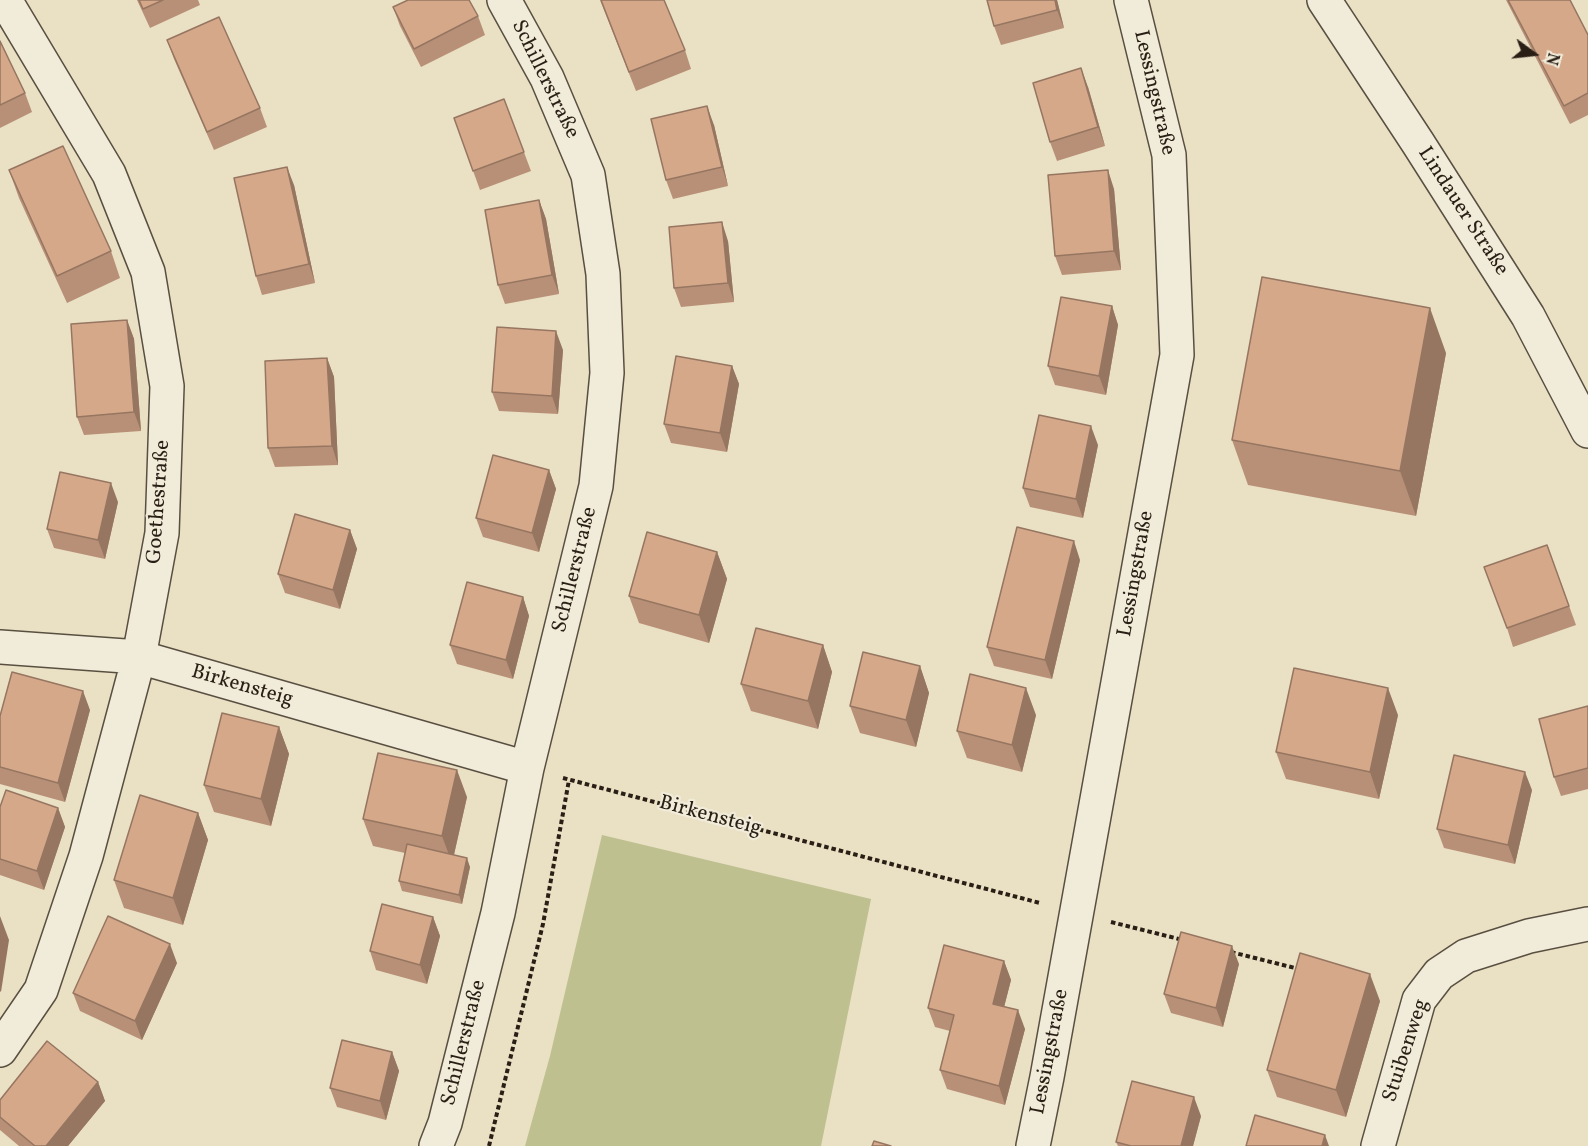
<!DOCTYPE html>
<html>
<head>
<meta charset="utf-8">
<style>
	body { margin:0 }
	#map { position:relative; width:1588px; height:1146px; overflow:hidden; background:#eae0c4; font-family:Vollkorn,serif }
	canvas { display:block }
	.north { position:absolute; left:1504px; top:24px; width:60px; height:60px; -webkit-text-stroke:4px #f1ebd9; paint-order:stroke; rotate:105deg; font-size:16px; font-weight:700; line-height:24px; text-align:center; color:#291f15 }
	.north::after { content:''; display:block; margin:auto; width:21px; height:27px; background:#291f15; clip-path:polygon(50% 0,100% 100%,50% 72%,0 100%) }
</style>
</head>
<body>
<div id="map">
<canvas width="1588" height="1146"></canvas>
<div class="north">N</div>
</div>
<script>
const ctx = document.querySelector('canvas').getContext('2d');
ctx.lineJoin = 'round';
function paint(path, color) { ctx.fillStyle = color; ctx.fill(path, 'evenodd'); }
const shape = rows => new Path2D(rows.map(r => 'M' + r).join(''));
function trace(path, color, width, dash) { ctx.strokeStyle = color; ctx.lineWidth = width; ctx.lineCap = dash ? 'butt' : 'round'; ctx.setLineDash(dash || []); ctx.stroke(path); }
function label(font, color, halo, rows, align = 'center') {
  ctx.font = font + ' Vollkorn,serif'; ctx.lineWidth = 4.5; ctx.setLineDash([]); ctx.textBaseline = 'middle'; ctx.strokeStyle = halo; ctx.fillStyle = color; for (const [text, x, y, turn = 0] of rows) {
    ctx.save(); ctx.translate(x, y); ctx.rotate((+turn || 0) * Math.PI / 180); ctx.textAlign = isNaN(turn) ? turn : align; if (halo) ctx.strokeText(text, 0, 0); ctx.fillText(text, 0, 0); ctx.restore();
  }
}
paint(shape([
	[602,835,871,899,821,1146,525,1146,550,1056]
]), '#bec08f');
const minor = shape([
	[0,647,139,657,527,768],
	[0,1050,41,990,86,856,139,657,162,533,167,386,148,272,109,174,5,0],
	[436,1146,445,1123,498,913,527,768,596,486,607,373,603,274,588,175,547,78,504,0],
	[1033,1146,1047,1077,1177,355,1169,155,1131,0],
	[1378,1146,1419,1000,1439,974,1466,956,1529,936,1588,924]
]);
const tertiary = shape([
	[1324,0,1418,143,1528,316,1588,431]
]);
trace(minor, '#594f41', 36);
trace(tertiary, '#594f41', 36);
trace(shape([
	[563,778,1040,903],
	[1111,922,1183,940],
	[1231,952,1299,969],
	[489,1146,543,924,569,780]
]), '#291f15', 4, [4.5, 3]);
trace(minor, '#f1ebd9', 33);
trace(tertiary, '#f1ebd9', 33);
paint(shape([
	[137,0,198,0,200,5,150,28],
	[600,0,685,50,691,69,636,91],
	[1057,0,1064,28,1001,45,994,26],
	[1506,0,1570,0,1588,35,1588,115,1570,124],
	[393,7,478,16,485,35,421,67,400,26],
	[167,40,260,108,267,127,214,150,174,59],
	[0,41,25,93,32,112,0,128],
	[1088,87,1105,146,1057,161,1050,142],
	[504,99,531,171,480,190,454,118],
	[714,125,728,186,673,199,666,180],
	[9,170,111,251,120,278,67,303,19,198],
	[294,185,315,283,262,295,256,276],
	[1114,189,1121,270,1062,275,1055,256],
	[539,200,546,219,559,294,505,304,498,285],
	[728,241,734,302,681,307,674,288],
	[1112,306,1118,325,1106,395,1055,385,1048,366],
	[127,320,134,339,141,431,84,435,77,417],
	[563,350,558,414,499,411,492,392],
	[1446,353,1416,516,1248,485,1232,440],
	[327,358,334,377,338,465,275,467,268,448],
	[732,366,739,384,727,452,671,443,664,424],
	[1098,445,1083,518,1030,507,1023,488],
	[549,470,556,489,539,552,483,537,476,518],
	[118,502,105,559,54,548,47,529],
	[350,530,357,549,340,609,285,593,278,574],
	[1547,545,1576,625,1513,647,1507,628],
	[717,552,727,579,709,643,639,623,629,596],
	[1080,560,1052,679,994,666,987,647],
	[523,597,529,616,513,679,457,664,450,645],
	[823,645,832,672,818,729,751,711,741,684],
	[920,666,929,693,916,747,860,733,850,706],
	[1588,706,1588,789,1561,796,1554,777],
	[90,710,65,802,0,784,0,716],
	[1036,715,1022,772,967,758,957,731],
	[1398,715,1379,799,1286,779,1276,752],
	[279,727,289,754,271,826,214,812,204,785],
	[1532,790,1515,864,1444,848,1437,829],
	[467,797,454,855,470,867,462,904,402,891,399,881,405,853,373,846,363,819],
	[0,807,58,808,65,827,44,890,0,875],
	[198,813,208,840,183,925,124,908,114,880],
	[433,917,440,936,427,984,376,970,370,951],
	[1004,961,1011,980,1004,1007,1025,1029,1005,1105,947,1089,940,1070,950,1031,935,1027,928,1008],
	[177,963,142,1040,80,1011,73,993],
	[1239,964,1223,1027,1171,1013,1164,994],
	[1380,1001,1346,1117,1277,1097,1267,1070],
	[392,1052,399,1071,386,1120,337,1107,330,1088],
	[98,1082,105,1101,68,1146,19,1146,0,1130,0,1100],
	[1201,1116,1193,1146,1118,1146,1116,1142]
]), '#b89077');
paint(shape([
	[1055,0,1057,0,1064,28,1057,10],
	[1081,68,1088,87,1105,146,1098,127],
	[707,106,714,125,728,186,722,167],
	[287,167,294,185,315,283,309,264],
	[1108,170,1114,189,1121,270,1114,251],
	[539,200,546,219,559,294,552,275],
	[722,222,728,241,734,302,728,283],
	[1112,306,1118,325,1106,395,1099,376],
	[1430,308,1446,353,1416,516,1400,471],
	[127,320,134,339,141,431,134,412],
	[556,331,563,350,558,414,552,396],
	[327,358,334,377,338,465,332,446],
	[732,366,739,384,727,452,720,433],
	[1091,426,1098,445,1083,518,1076,499],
	[549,470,556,489,539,552,532,533],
	[111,483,118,502,105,559,98,540],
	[350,530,357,549,340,609,333,590],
	[1074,541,1080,560,1052,679,1045,660],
	[717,552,727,579,709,643,699,615],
	[523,597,529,616,513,679,506,660],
	[823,645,832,672,818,729,808,701],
	[920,666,929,693,916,747,906,720],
	[1026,688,1036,715,1022,772,1012,745],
	[1388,688,1398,715,1379,799,1370,772],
	[83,691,90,710,65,802,58,783],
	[279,727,289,754,271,826,261,799],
	[457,770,467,797,452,863,442,836],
	[1525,772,1532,790,1515,864,1508,845],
	[58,808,65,827,44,890,37,871],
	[198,813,208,840,183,925,173,898],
	[467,858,470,867,462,904,459,895],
	[0,916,9,940,1,992,0,991],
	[433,917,440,936,427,984,420,965],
	[170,944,177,963,142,1040,135,1021],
	[1232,946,1239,964,1223,1027,1216,1008],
	[1004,961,1011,980,1000,1023,993,1004],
	[1370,974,1380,1001,1346,1117,1336,1090],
	[1018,1010,1025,1029,1005,1105,999,1086],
	[392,1052,399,1071,386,1120,380,1101],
	[98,1082,105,1101,68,1146,46,1146],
	[1194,1097,1201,1116,1193,1146,1181,1146],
	[1325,1135,1329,1146,1322,1146]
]), '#967661');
const building = shape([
	[139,0,163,0,143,9,139,0],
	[408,0,469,0,478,16,414,49,393,7,408,0],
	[601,0,664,0,685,50,629,72,601,0],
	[987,0,1055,0,1057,10,994,26,987,0],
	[1508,0,1570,0,1588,35,1588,93,1564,106,1508,0],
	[219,17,260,108,207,132,167,40,219,17],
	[0,41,25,93,0,105,0,41],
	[1081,68,1098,127,1050,142,1033,83,1081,68],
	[504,99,524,152,473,171,454,118,504,99],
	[707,106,722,167,666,180,651,119,707,106],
	[63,146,111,251,57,276,9,170,63,146],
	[287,167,309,264,256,276,234,178,287,167],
	[1108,170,1114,251,1055,256,1048,175,1108,170],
	[539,200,552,275,498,285,485,210,539,200],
	[722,222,728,283,674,288,669,227,722,222],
	[1262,277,1430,308,1400,471,1232,440,1262,277],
	[1061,297,1112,306,1099,376,1048,366,1061,297],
	[127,320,134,412,77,417,71,324,127,320],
	[497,327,556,331,552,396,492,392,497,327],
	[676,356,732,366,720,433,664,424,676,356],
	[327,358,332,446,268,448,265,361,327,358],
	[1039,415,1091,426,1076,499,1023,488,1039,415],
	[493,455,549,470,532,533,476,518,493,455],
	[60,472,111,483,98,540,47,529,60,472],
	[295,514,350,530,333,590,278,574,295,514],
	[1017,527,1074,541,1045,660,987,647,1017,527],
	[647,532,717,552,699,615,629,596,647,532],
	[1547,545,1569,606,1507,628,1484,567,1547,545],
	[467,582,523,597,506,660,450,645,467,582],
	[756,628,823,645,808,701,741,684,756,628],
	[863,652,920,666,906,720,850,706,863,652],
	[1294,668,1388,688,1370,772,1276,752,1294,668],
	[12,672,83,691,58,783,0,767,0,716,12,672],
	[970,674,1026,688,1012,745,957,731,970,674],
	[1588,706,1588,768,1554,777,1539,719,1588,706],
	[222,713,279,727,261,799,204,785,222,713],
	[378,753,457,770,442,836,363,819,378,753],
	[1454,755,1525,772,1508,845,1437,829,1454,755],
	[6,790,58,808,37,871,0,859,0,807,6,790],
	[140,795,198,813,173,898,114,880,140,795],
	[407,844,467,858,459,895,399,881,407,844],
	[382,904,433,917,420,965,370,951,382,904],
	[108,916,170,944,135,1021,73,993,108,916],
	[1181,932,1232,946,1216,1008,1164,994,1181,932],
	[944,945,1004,961,993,1004,1018,1010,999,1086,940,1070,954,1015,928,1008,944,945],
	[1300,953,1370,974,1336,1090,1267,1070,1300,953],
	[342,1040,392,1052,380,1101,330,1088,342,1040],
	[47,1041,98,1082,46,1146,35,1146,0,1117,0,1100,47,1041],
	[1132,1081,1194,1097,1181,1146,1131,1146,1116,1142,1132,1081],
	[1255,1115,1325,1135,1322,1146,1246,1146,1255,1115],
	[874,1141,891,1146,872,1146,874,1141]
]);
paint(building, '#d6a88a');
trace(building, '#967661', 1.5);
label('21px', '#291f15', '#f1ebd9', [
	["Schillerstraße",544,80,64],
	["Lessingstraße",1153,93,77],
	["Lindauer Straße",1462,212,57],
	["Goethestraße",160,502,-86],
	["Schillerstraße",576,570,-76],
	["Lessingstraße",1137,574,-80],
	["Birkensteig",242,687,16],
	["Birkensteig",710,817,15],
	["Schillerstraße",465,1043,-76],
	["Stuibenweg",1407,1051,-72],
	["Lessingstraße",1051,1052,-79]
]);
</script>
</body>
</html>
